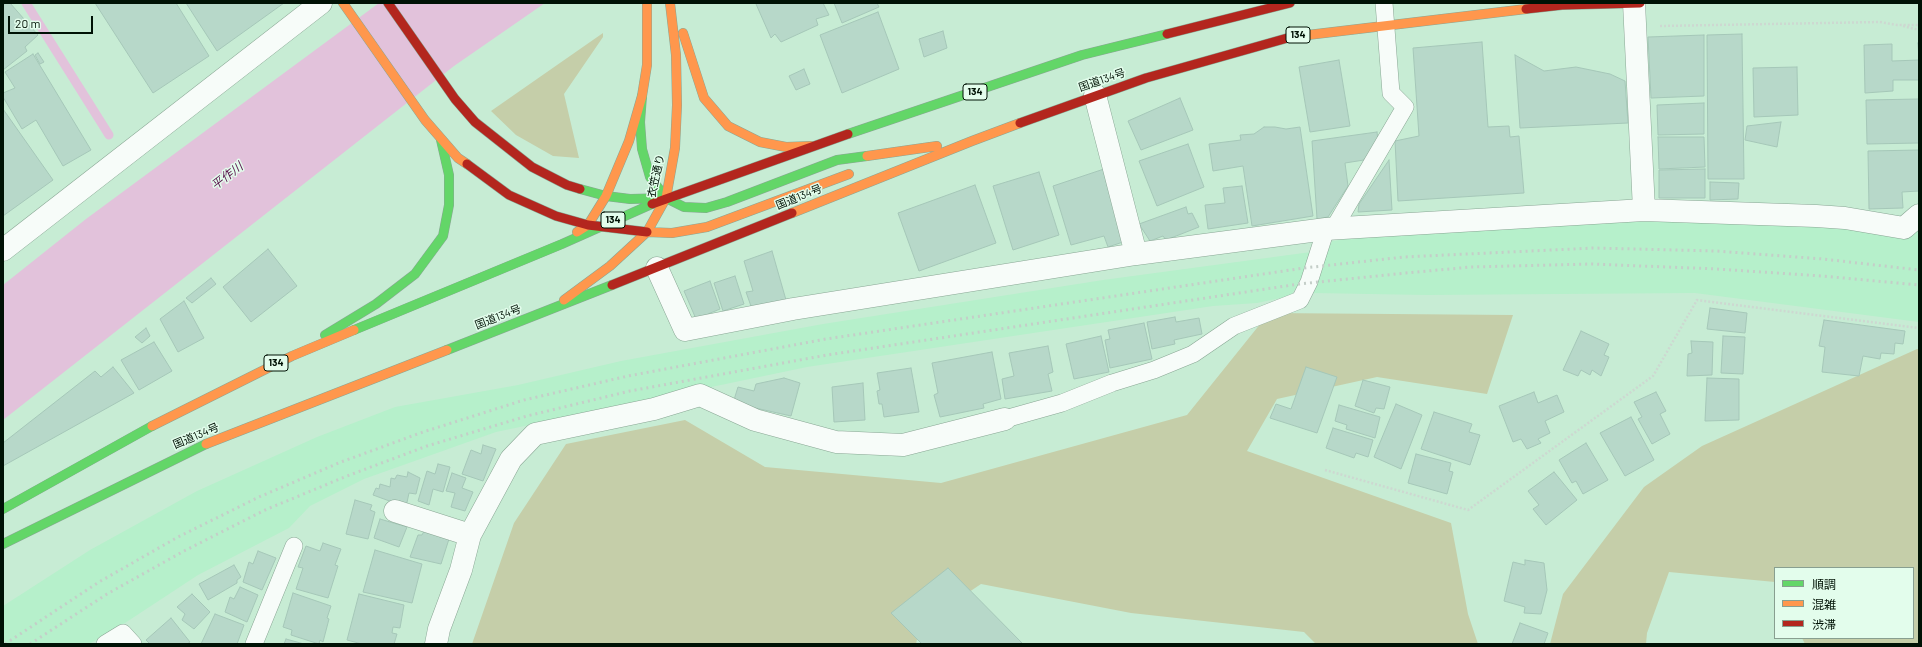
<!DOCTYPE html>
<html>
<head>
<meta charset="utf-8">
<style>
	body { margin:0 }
	#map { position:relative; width:1922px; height:647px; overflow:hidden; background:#c7ecd4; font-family:Barlow,"Noto Sans JP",sans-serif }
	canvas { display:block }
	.frame { position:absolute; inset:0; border:4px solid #001205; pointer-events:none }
	.legend { position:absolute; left:1774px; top:567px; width:140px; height:72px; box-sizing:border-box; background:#e3fdec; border:1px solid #889f90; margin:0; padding:5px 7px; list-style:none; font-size:12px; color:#001205 }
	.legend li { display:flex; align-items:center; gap:8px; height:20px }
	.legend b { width:20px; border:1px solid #889f90 }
	.scale { position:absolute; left:8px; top:16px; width:85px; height:18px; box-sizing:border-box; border:2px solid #001205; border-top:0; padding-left:5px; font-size:12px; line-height:14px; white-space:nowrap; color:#001205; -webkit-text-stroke:3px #e3fdec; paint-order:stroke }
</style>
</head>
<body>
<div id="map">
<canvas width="1922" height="647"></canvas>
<div class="frame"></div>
<ul class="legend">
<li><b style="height:5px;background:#63d668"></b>順調</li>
<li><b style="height:5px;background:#ff974d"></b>混雑</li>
<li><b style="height:5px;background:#b3261e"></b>渋滞</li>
</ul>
<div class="scale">20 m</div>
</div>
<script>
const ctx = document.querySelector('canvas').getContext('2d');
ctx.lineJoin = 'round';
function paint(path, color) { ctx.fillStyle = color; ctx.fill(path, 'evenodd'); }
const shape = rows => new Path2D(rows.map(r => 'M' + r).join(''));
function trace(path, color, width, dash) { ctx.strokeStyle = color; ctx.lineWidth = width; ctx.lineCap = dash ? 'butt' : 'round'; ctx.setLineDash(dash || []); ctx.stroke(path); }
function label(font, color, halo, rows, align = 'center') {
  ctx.font = font + ' Barlow,"Noto Sans JP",sans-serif'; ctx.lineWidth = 3; ctx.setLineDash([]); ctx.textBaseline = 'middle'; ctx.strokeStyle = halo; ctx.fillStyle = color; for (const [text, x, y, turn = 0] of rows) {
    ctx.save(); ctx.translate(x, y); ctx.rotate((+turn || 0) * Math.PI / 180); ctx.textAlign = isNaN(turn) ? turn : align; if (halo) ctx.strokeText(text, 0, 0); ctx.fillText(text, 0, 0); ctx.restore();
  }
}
paint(shape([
	[1595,220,1919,223,1919,322,1695,293,1427,295,1312,293,1332,241,1426,228],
	[1311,252,1299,284,1290,296,1257,303,1213,306,807,367,496,432,364,479,310,506,289,528,198,575,125,623,89,644,3,644,3,606,90,550,197,491,317,437,395,407,518,385,621,361,823,324,1103,280]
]), '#b6f0cb');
paint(shape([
	[603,33,603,37,564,94,579,158,553,156,516,135,491,111],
	[1269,313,1513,315,1487,394,1377,377,1277,399,1247,451,1451,523,1468,614,1478,644,1316,644,1304,632,1131,613,981,584,920,625,916,644,472,644,514,523,566,444,685,420,765,467,941,483,1187,415],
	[1917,349,1919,349,1919,644,1805,644,1802,638,1913,638,1913,568,1775,568,1775,582,1669,572,1647,633,1646,644,1550,644,1563,594,1644,487,1702,446]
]), '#c5cea9');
paint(shape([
	[379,3,545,3,454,66,3,420,3,285,86,219]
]), '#e2c2db');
trace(shape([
	[26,3,109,135]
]), '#e2c2db', 9);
const building = shape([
	[6,3,10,3,38,35,25,47,27,51,3,70,3,5,6,3],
	[95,3,176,3,209,56,153,93,95,3],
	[186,3,284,3,217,51,186,3],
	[759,3,823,3,829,15,816,19,818,25,781,42,775,34,771,38,756,4,759,3],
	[834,3,877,3,879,7,842,23,834,3],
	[878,12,899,69,842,93,820,35,878,12],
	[943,31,947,48,924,57,919,39,943,31],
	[1742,34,1744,179,1708,179,1707,35,1742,34],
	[1704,35,1704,96,1651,98,1648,37,1704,35],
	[1482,42,1488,127,1509,126,1510,137,1519,136,1524,193,1398,201,1395,141,1419,136,1413,48,1482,42],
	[1918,43,1919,43,1919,80,1893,80,1893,91,1865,93,1864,45,1892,44,1892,61,1919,60,1918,43],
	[38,53,44,62,40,64,35,55,38,53],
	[33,54,91,150,63,166,36,120,22,129,3,97,3,93,15,88,5,72,33,54],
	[1515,55,1544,71,1576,67,1610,74,1625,81,1628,123,1520,128,1515,55],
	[1339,60,1350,126,1310,132,1299,67,1339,60],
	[1797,67,1798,115,1754,117,1753,68,1797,67],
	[804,69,810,84,796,90,789,76,804,69],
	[1180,98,1193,130,1141,150,1128,121,1180,98],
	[1919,99,1919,143,1867,144,1866,100,1919,99],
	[1704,103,1704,134,1658,135,1657,105,1704,103],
	[3,109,53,180,3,216,3,109],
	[1781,122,1777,147,1745,140,1747,126,1781,122],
	[1264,127,1275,127,1286,129,1300,127,1313,216,1252,226,1243,166,1213,171,1209,144,1241,140,1240,135,1254,134,1264,127],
	[1377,132,1378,141,1364,160,1345,163,1348,186,1328,217,1317,219,1312,141,1377,132],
	[1658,137,1704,137,1705,167,1659,169,1658,137],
	[1188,144,1204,187,1157,206,1139,161,1188,144],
	[1919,150,1919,191,1902,192,1903,208,1869,209,1868,151,1919,150],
	[1389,160,1392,210,1358,212,1359,204,1389,160],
	[1104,169,1123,242,1108,247,1104,236,1071,245,1053,186,1104,169],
	[1705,169,1705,198,1659,198,1659,170,1705,169],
	[1039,172,1059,235,1013,250,993,186,1039,172],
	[1710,182,1739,183,1738,199,1710,200,1710,182],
	[975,185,996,243,919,271,898,213,975,185],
	[1242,186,1248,223,1208,229,1205,205,1225,203,1223,188,1242,186],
	[1186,207,1188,214,1192,213,1199,227,1166,240,1163,236,1150,241,1139,224,1186,207],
	[268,249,297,286,251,322,223,287,268,249],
	[772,251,786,300,752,309,746,292,753,291,744,261,772,251],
	[735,276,744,304,723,311,714,283,735,276],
	[211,278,216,284,192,303,186,298,211,278],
	[710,281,720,309,696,319,684,291,710,281],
	[184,301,204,338,178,352,160,319,184,301],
	[1710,308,1747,313,1745,333,1707,329,1710,308],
	[1175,317,1176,322,1199,318,1202,334,1174,340,1175,344,1152,349,1147,322,1175,317],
	[1824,320,1905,331,1903,344,1895,343,1894,354,1881,353,1880,359,1863,356,1859,376,1822,372,1825,347,1819,346,1824,320],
	[1144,323,1152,359,1110,368,1105,340,1110,339,1108,330,1144,323],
	[146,328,150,336,142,343,135,337,146,328],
	[1581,331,1609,344,1604,355,1609,357,1601,376,1592,370,1590,375,1581,370,1578,376,1563,370,1581,331],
	[1101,336,1109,372,1074,379,1066,344,1101,336],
	[1723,336,1745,337,1743,374,1721,373,1723,336],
	[1691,341,1713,342,1712,375,1687,376,1688,354,1692,353,1691,341],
	[154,342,172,371,139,390,121,360,154,342],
	[1048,346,1053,372,1048,374,1052,391,1005,399,1002,379,1014,376,1009,353,1048,346],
	[992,352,1001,399,983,404,984,408,940,417,934,395,938,393,932,363,992,352],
	[113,367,134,393,3,466,3,443,95,371,101,377,113,367],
	[1306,367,1337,377,1317,433,1270,418,1276,404,1291,409,1306,367],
	[911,368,919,412,884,417,882,404,879,404,877,391,880,390,877,373,911,368],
	[784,378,800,383,791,416,733,403,738,387,754,391,756,384,784,378],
	[1707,378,1739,379,1739,420,1705,421,1707,378],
	[1363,380,1390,387,1384,409,1376,408,1374,413,1355,406,1363,380],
	[863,383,865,420,834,422,832,387,863,383],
	[1534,392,1538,403,1557,395,1564,412,1545,421,1550,433,1538,439,1541,443,1527,449,1521,439,1513,442,1499,406,1534,392],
	[1656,392,1666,411,1660,414,1670,434,1652,444,1638,419,1642,417,1634,402,1656,392],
	[1396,404,1422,415,1401,469,1374,457,1396,404],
	[1339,405,1380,417,1375,438,1346,429,1347,425,1335,421,1339,405],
	[1434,412,1472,424,1469,432,1480,435,1470,465,1421,449,1434,412],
	[1631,417,1654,460,1625,476,1600,433,1631,417],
	[1333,428,1373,440,1368,457,1356,453,1354,458,1326,448,1333,428],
	[1586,443,1608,480,1583,494,1576,481,1572,483,1559,460,1586,443],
	[483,445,496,449,483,481,462,474,471,450,481,454,483,445],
	[1416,454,1451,463,1449,471,1453,472,1447,494,1408,483,1416,454],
	[438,464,450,467,443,492,433,489,429,505,418,501,427,471,435,474,438,464],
	[408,472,420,478,416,494,409,493,406,507,373,495,376,488,379,489,380,484,390,487,391,478,395,479,397,475,407,477,408,472],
	[1554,472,1577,500,1546,525,1533,509,1539,505,1528,491,1554,472],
	[452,473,466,478,462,488,473,492,465,511,451,507,455,493,446,491,452,473],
	[355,500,372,505,370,510,375,512,368,539,346,534,355,500],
	[380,519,407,527,399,547,374,538,380,519],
	[424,531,449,539,441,564,410,557,418,535,422,535,424,531],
	[323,543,341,549,335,565,338,566,328,598,296,589,303,568,298,567,306,546,320,551,323,543],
	[375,550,422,564,412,603,363,592,375,550],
	[258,551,276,558,262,590,243,582,249,562,253,564,258,551],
	[1525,560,1544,563,1547,590,1541,614,1524,613,1525,607,1504,601,1513,562,1525,565,1525,560],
	[234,565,241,577,237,580,237,583,208,600,199,584,234,565],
	[948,568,1023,644,922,644,891,613,948,568],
	[240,587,258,595,247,622,225,612,230,597,234,599,240,587],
	[293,593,331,606,327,618,329,619,323,642,320,640,319,644,291,635,292,630,283,627,293,593],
	[192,594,210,612,194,629,182,620,185,614,177,607,192,594],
	[359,594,404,605,400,628,393,627,392,633,397,634,394,644,362,644,347,640,359,594],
	[215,614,244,625,237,644,201,644,215,614],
	[171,618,190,642,187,644,150,644,146,640,171,618],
	[1520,623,1548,633,1544,644,1512,644,1520,623],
	[286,639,304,644,284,644,286,639]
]);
paint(building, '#b7d8c9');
trace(building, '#a5c7b8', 1);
const lane = shape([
	[1334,228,1405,107,1391,93,1384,3],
	[1005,419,1062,403,1112,383,1154,370,1193,354,1234,326,1300,300,1309,282,1326,229],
	[105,644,123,633,133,644],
	[254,644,294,546]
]);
const street = shape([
	[1634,3,1644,210],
	[1095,95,1136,254],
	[3,250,321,3],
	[657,268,685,330,793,309,1136,254,1326,229,1644,210,1816,216,1845,218,1904,228,1919,215],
	[395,511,470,535],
	[436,644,439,629,461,570,470,535,511,459,535,434,654,409,700,395,755,420,836,442,903,445,1005,419]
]);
const fast = shape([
	[642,96,640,122,642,149,650,177,666,198,684,207,706,208,727,202,837,160,867,156],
	[848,134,1082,55,1167,34],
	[580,189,606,196,630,199,666,198],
	[354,330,562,244,652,204],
	[325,335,376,304,415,274,443,236,449,205,449,175,441,140],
	[447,350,612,285],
	[3,509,152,426],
	[3,544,206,444]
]);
const slow = shape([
	[343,3,425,120,458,158,467,164],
	[683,33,704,98,728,126,760,142,786,147,811,146],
	[1291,37,1526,9],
	[867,156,937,146],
	[792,213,972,141,1020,123],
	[577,232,588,225,606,196,629,141,642,96,647,65,647,3],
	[647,232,672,233,707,227,849,174],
	[564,300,610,266,647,232,666,198,675,148,677,105,676,55,670,3],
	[152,426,292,356,354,330],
	[206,444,447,350]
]);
const jam = shape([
	[388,3,455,99,475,122,532,167,567,185,580,189],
	[1526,9,1562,5,1640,3],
	[1167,34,1290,3],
	[1020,123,1146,78,1291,37],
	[467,164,509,195,556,216,588,225,647,232],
	[652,204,848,134],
	[612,285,792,213]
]);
trace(lane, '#89a694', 18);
trace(street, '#89a694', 23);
trace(fast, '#89a694', 10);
trace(slow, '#89a694', 10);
trace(jam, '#89a694', 10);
trace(shape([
	[1660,26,1880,22,1897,25,1919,25],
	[1903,26,1919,30],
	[1325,470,1468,510,1653,376,1697,300,1919,328]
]), '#cdd8d1', 2.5, [2, 2]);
trace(lane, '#f7fcf9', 17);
trace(street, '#f7fcf9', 22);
trace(fast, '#63d668', 9);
trace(slow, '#ff974d', 9);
trace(jam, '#b3261e', 9);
trace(shape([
	[5,644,99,582,178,537,259,497,341,462,423,432,524,400,628,376,826,339,1304,268,1404,257,1594,248,1716,251,1823,259,1919,270],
	[30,644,107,594,184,551,265,510,347,476,427,446,527,416,630,391,827,355,1299,284,1406,273,1471,267,1592,264,1717,269,1822,276,1919,285]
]), '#c4cec8', 3, [2, 4]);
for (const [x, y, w] of [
	[1298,35,24],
	[975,92,24],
	[613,220,24],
	[276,363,24]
]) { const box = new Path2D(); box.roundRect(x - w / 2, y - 8, w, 16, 3); ctx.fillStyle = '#e3fdec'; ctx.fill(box); trace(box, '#001205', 1); }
label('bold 10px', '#001205', null, [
	["134",1298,35],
	["134",975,92],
	["134",613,220],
	["134",276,363]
]);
label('11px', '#001205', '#e3fdec', [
	["国道134号",1102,80,-19],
	["衣笠通り",656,176,-77],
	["国道134号",799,197,-22],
	["国道134号",498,317,-21],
	["国道134号",196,436,-23]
]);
label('italic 12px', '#5b144e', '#e3fdec', [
	["平作川",227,176,-38]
]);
</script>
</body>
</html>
